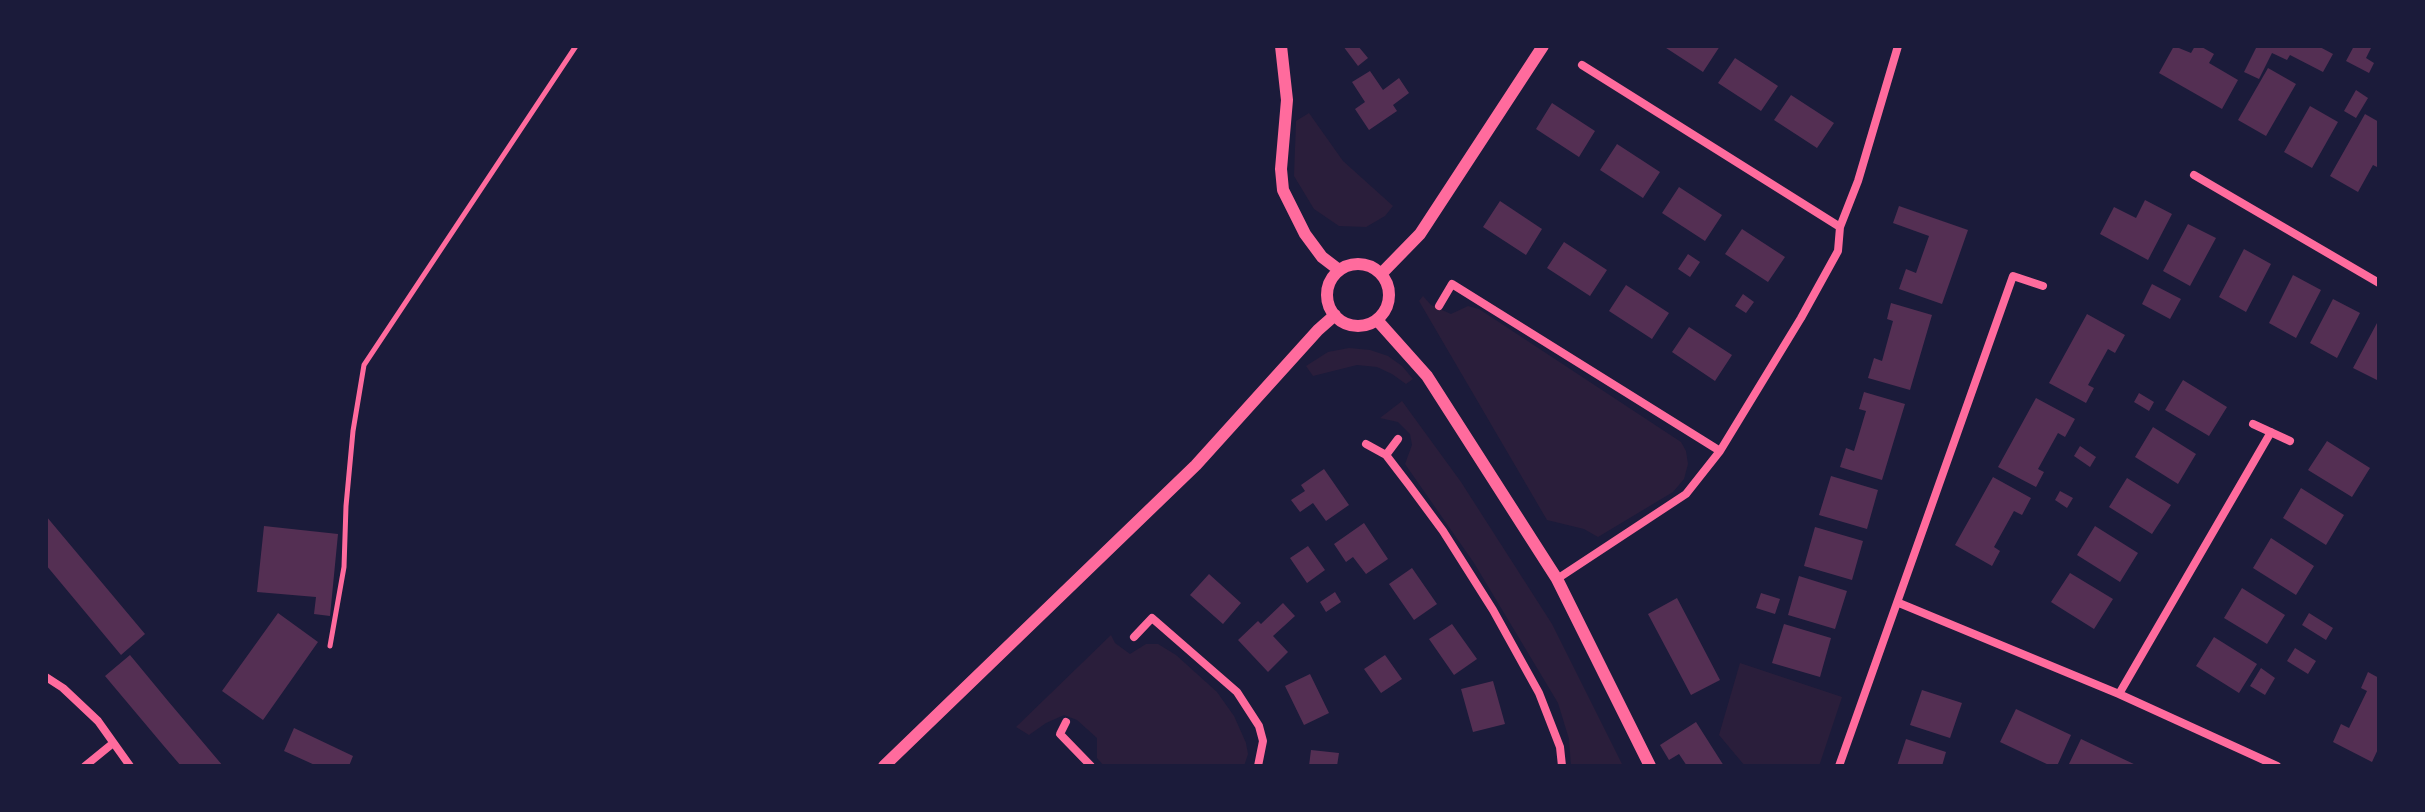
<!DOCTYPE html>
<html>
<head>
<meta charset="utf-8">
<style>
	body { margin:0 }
	#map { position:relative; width:2425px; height:812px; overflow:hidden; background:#1b1b3a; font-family:"Sofia Sans Condensed",sans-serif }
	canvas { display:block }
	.frame { position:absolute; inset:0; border:48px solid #1b1b3a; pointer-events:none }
</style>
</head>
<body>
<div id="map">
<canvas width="2425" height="812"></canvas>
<div class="frame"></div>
</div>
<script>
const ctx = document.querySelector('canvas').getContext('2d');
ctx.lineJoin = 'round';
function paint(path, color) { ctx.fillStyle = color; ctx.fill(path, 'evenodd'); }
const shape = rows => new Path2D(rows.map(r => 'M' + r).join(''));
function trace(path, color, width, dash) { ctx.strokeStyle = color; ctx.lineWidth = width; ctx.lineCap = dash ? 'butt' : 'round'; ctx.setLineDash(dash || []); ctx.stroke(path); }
paint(shape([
	[1309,113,1343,161,1393,206,1385,216,1366,227,1339,226,1314,209,1294,176,1296,121],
	[1423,296,1431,305,1451,314,1468,306,1479,309,1681,442,1686,451,1688,464,1684,479,1673,492,1598,537,1584,529,1547,520,1419,301],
	[1349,348,1370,350,1388,356,1402,366,1413,379,1406,384,1392,374,1377,367,1357,365,1313,376,1306,366,1328,352],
	[1402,401,1461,482,1552,624,1623,766,1571,766,1569,739,1558,703,1474,563,1405,464,1412,445,1410,434,1398,422,1380,418],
	[1111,635,1115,643,1130,654,1146,644,1158,644,1176,655,1217,692,1234,716,1246,743,1248,754,1244,766,1104,766,1097,758,1097,738,1077,720,1064,715,1046,723,1029,735,1016,727],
	[1740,663,1842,697,1819,766,1745,766,1719,735]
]), '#2a1e3b');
paint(shape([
	[1343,46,1358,46,1368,58,1358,66],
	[1663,46,1720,46,1703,72],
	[2174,46,2191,53,2195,46,2200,46,2214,54,2209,63,2238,80,2222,109,2159,73],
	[2257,46,2318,46,2333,54,2323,72,2290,55,2287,60,2272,53,2259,79,2244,72],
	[2354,46,2372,46,2366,58,2374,63,2369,73,2346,61],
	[1735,58,1778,86,1761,111,1718,83],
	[2268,68,2296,84,2266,136,2238,120],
	[1370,71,1383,90,1399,78,1409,93,1393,105,1397,111,1369,130,1355,109,1365,102,1352,82],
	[2356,90,2368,98,2356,118,2344,111],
	[1791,95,1834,123,1817,148,1774,120],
	[1552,103,1595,131,1579,157,1536,129],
	[2310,106,2338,122,2312,168,2284,152],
	[2365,114,2379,122,2379,168,2373,165,2358,192,2330,176],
	[1617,144,1660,172,1643,198,1600,170],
	[1679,187,1722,215,1705,241,1662,213],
	[2145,200,2172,214,2148,260,2100,234,2114,207,2136,218],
	[1500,201,1542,229,1526,255,1483,227],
	[1899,206,1968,230,1942,304,1899,289,1906,269,1916,273,1929,236,1893,223],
	[2188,224,2216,238,2190,286,2163,271],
	[1742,229,1785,257,1768,282,1725,254],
	[1564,242,1607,270,1590,296,1547,268],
	[2244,249,2271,264,2246,312,2219,297],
	[1688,254,1700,262,1690,277,1678,269],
	[2293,275,2321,290,2296,338,2269,323],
	[2152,284,2181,299,2170,319,2142,304],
	[1626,285,1669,313,1652,339,1609,311],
	[1743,294,1754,302,1746,313,1735,306],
	[2333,299,2360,313,2337,358,2310,343],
	[1891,303,1932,315,1910,390,1868,378,1874,358,1882,361,1893,321,1887,319],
	[2087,314,2125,335,2115,353,2108,349,2088,385,2094,388,2086,403,2049,383],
	[2377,323,2379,324,2379,381,2353,368],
	[1689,327,1732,355,1715,381,1672,352],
	[2183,380,2227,407,2209,436,2165,410],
	[1864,392,1905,404,1882,480,1840,467,1846,448,1854,451,1866,411,1859,409],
	[2139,393,2154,402,2149,411,2134,402],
	[2036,398,2075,419,2065,437,2058,433,2038,469,2044,472,2036,487,1998,467],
	[2153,427,2196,454,2178,484,2135,457],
	[2327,441,2370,468,2352,497,2308,470],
	[2080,446,2096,457,2090,467,2074,456],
	[1324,469,1349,505,1326,521,1313,503,1300,512,1291,500,1305,491,1301,485],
	[1831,476,1878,490,1867,529,1819,515],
	[1993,477,2031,498,2022,515,2014,511,1994,547,2000,551,1992,566,1955,545],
	[2127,478,2171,505,2152,534,2109,507],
	[2301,488,2344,515,2326,545,2283,518],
	[2060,491,2073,498,2067,508,2055,500],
	[46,516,145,634,121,655,46,565],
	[1364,523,1388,559,1366,574,1353,557,1346,562,1334,544],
	[264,526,338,534,330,616,314,614,316,597,257,592],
	[2095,526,2138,553,2120,582,2077,555],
	[1815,527,1863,541,1852,580,1804,566],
	[2271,538,2314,566,2296,595,2253,568],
	[1308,546,1325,570,1307,583,1290,558],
	[1412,568,1437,604,1414,620,1389,584],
	[2070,573,2113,599,2094,629,2051,602],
	[1209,574,1241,603,1223,624,1190,595],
	[1799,576,1847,591,1835,629,1788,615],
	[2242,588,2285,615,2267,644,2224,618],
	[1335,592,1341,602,1326,612,1320,602],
	[1761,593,1780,599,1775,614,1756,608],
	[1677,598,1720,680,1691,695,1648,614],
	[1283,603,1295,616,1273,636,1288,652,1268,672,1238,640,1258,621,1261,624],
	[278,613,318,642,263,720,222,691],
	[2309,613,2333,628,2326,640,2302,625],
	[1452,624,1477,659,1454,675,1429,639],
	[1784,624,1831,638,1820,677,1772,663],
	[2214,637,2257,664,2239,693,2196,666],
	[2295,648,2316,661,2308,674,2287,661],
	[130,655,168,701,223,766,181,766,163,745,105,676],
	[1385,655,1402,679,1381,693,1364,669],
	[2261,668,2275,678,2265,695,2250,686],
	[2368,672,2379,678,2379,747,2372,762,2333,742,2341,724,2349,728,2367,691,2361,688],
	[1310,674,1329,713,1304,725,1285,686],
	[1493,681,1505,724,1473,732,1461,689],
	[1922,690,1962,703,1950,738,1910,725],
	[2016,709,2071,735,2057,766,2051,766,2000,742],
	[1696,722,1724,766,1687,766,1679,754,1669,760,1660,745],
	[294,728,353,756,349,766,317,766,284,751],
	[1906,739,1946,752,1942,766,1897,766],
	[2081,739,2138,766,2068,766],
	[1311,750,1339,753,1337,766,1309,766]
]), '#542f53');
trace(shape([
	[330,646,344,567,346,506,353,431,364,365,576,46]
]), '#ff6b9d', 5);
trace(shape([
	[1582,65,1840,227],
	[2194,175,2379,283],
	[1439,306,1452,284,1720,451],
	[2253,424,2290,441],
	[1366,444,1386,455,1409,485,1443,531,1493,610,1539,693,1560,747,1562,766],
	[1386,455,1398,439],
	[1557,579,1686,494,1720,451,1801,318,1838,251,1840,227,1858,181,1898,46],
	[1899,603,2119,694,2277,766],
	[1134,637,1152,618,1237,692,1259,726,1263,741,1258,766],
	[46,677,63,688,98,721,130,766],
	[2119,694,2271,432],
	[1066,722,1060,734,1091,766],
	[85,766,112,744],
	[1839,766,2013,276,2043,286]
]), '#ff6b9d', 8);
trace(shape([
	[1281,46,1287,100,1281,169,1283,190,1305,234,1322,257,1339,270],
	'1327 295a31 31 0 1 1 62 0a31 31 0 1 1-62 0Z',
	[1381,274,1420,234,1543,46],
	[1377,320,1427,376,1557,579,1650,766],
	[884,766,1196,465,1318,330,1335,315]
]), '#ff6b9d', 12);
</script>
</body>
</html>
